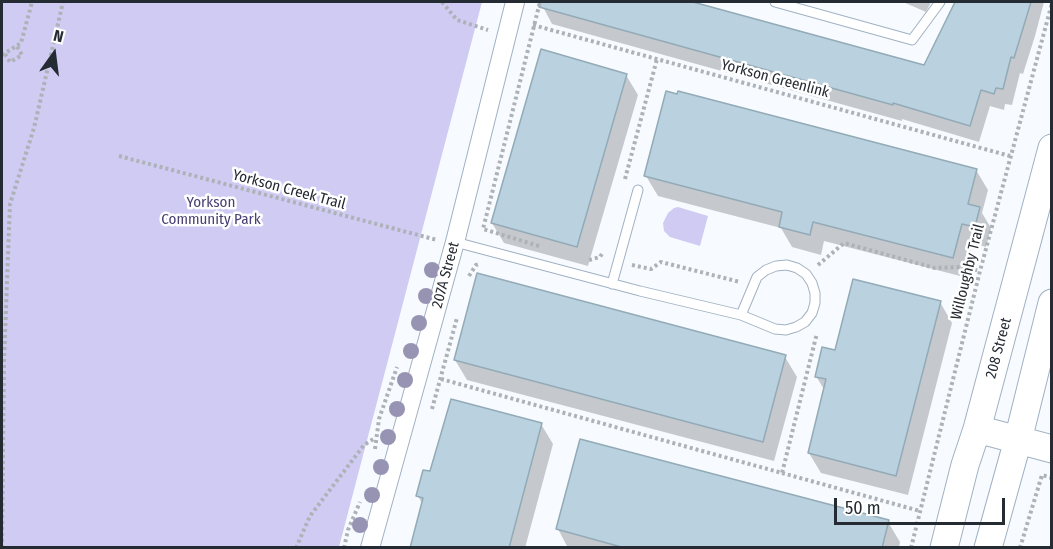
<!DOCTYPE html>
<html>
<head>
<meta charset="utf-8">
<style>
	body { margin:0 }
	#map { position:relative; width:1053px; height:549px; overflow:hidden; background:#f7fbff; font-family:"Fira Sans Condensed",sans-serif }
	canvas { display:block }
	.frame { position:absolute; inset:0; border:3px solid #252b32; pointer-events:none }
	.north { position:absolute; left:24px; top:24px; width:60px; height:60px; -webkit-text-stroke:4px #fff; paint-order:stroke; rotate:14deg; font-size:16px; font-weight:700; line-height:24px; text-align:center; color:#252b32 }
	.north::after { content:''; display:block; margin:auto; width:21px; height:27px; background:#252b32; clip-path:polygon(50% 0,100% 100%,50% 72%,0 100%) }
	.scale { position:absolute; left:834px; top:498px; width:171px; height:27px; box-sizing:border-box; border:3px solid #252b32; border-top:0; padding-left:8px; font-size:18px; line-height:21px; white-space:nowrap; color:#252b32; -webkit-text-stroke:4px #fff; paint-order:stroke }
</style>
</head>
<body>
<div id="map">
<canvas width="1053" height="549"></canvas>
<div class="frame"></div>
<div class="north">N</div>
<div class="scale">50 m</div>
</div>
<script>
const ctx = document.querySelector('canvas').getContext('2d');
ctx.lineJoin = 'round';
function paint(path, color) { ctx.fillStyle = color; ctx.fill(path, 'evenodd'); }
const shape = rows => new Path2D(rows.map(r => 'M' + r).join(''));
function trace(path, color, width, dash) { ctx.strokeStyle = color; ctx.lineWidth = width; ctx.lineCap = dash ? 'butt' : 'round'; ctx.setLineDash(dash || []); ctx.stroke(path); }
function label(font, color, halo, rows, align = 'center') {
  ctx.font = font + ' "Fira Sans Condensed",sans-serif'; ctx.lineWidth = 5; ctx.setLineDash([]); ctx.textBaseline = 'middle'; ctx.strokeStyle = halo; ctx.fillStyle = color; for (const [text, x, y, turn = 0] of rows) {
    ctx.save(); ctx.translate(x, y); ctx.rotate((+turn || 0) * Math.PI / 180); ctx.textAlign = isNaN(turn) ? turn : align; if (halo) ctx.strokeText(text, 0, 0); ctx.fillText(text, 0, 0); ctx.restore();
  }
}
paint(shape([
	[2,2,482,2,339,547,2,547],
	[678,207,708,216,700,246,670,237,664,231,663,223,668,213,674,208]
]), '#cfcbf3');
paint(shape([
	[544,2,690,2,925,67,956,2,961,2,980,11,983,2,1044,2,1035,36,1023,74,1020,73,1012,105,1005,104,1004,110,990,106,979,142,902,119,902,121,552,24,543,7],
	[903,2,931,2,926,12],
	[626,75,638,95,588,266,504,243,492,223],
	[976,170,988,190,982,213,991,228,986,247,973,243,964,277,824,241,821,255,792,247,781,228,658,196,646,176],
	[940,302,952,323,908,495,821,473,809,453,825,391,816,376,836,352],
	[785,357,797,377,774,461,467,380,455,360],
	[541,424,553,444,525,548,412,548,423,505,418,496,431,473],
	[888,522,900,542,899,548,568,548,558,529]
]), '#0003');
const building = shape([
	[540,2,693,2,924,65,955,2,1031,2,1014,58,1011,57,1003,89,996,88,994,94,981,90,970,126,893,103,893,105,539,7,540,2],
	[541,49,627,74,577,247,491,223,541,49],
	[666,91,677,94,678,91,977,169,968,204,980,207,975,227,962,224,953,258,813,222,810,235,779,227,782,212,644,176,666,91],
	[477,273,786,355,763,442,454,360,477,273],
	[853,279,941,301,896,476,808,453,826,379,815,377,822,347,835,350,853,279],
	[451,399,542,423,509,548,410,548,423,498,416,496,423,470,430,471,451,399],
	[580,439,889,520,882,548,625,548,556,529,580,439]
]);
paint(building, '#bad1df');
trace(building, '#93aab7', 1.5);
const lane = shape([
	[775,2,912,40,940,2],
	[455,242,640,291,741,315],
	[787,265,797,268,806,274,812,283,815,293,815,303,812,313,805,322,796,327,786,330,775,329,741,315,757,277,766,270,776,266,787,265],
	[612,284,638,190]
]);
const street = shape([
	[370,548,455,242,515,2]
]);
const secondary = shape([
	[977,429,1052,449],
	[944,548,965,465,977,429,1052,148],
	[988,548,1018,440,1052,303]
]);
trace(lane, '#a1b1c3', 11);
trace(street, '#a1b1c3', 20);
trace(secondary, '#a1b1c3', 29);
trace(shape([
	[442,2,457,20,488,30],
	[533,25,1010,156],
	[5,54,10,62,22,55,17,46],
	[2,55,21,43,32,2],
	[119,156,437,240],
	[625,179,657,59],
	[539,246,483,229,540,2],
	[589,260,600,257,603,252],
	[632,265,651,269,661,262,740,282],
	[818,265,844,243,935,268,963,267,980,271],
	[469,276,476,265,479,264],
	[441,379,782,473,817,333],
	[432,409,457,318],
	[375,449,379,419,397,367],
	[782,473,920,511],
	[2,548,4,361,10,204,34,128,63,2],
	[296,548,310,516,364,445,375,438],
	[344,548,348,530,360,502],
	[911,548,980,271,1052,3],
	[1020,548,1042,475,1052,478]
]), '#adb2b7', 4, [3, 3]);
trace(lane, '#fff', 9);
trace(street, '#fff', 18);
trace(secondary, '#fff', 27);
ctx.fillStyle = '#9794b3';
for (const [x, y] of [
	[432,270],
	[426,296],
	[419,323],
	[411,351],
	[405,380],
	[397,409],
	[388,437],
	[381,467],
	[372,495],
	[360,525]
]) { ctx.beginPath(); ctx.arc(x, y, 8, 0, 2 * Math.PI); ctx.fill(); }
label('15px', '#252b32', '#fff', [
	["Yorkson Greenlink",775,79,15],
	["Yorkson Creek Trail",289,190,15],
	["Willoughby Trail",968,272,-76],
	["207A Street",446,275,-75],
	["208 Street",999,348,-75]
]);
label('15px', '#494074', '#fff', [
	["Yorkson",211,203],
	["Community Park",211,220]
]);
</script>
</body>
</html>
